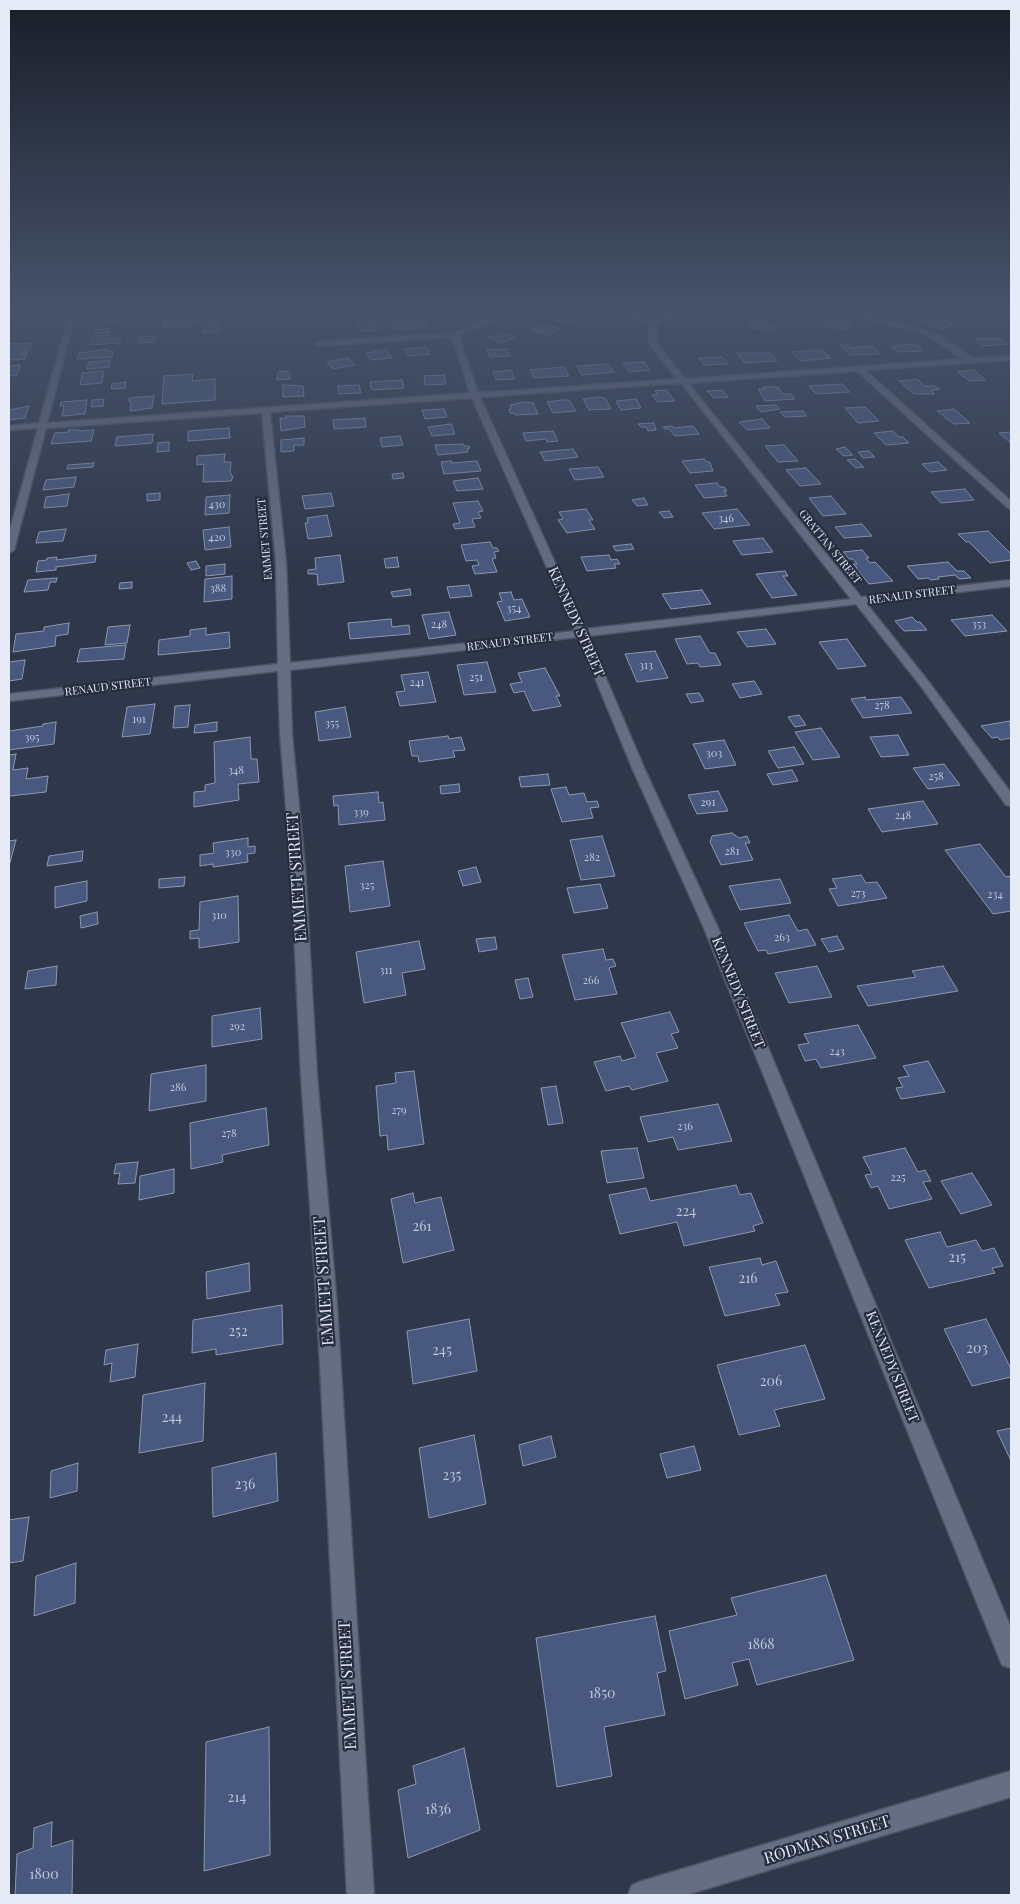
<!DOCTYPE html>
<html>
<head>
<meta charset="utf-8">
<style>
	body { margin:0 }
	#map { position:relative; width:1020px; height:1904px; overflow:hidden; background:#2f374a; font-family:"Playfair Display",serif }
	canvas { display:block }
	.frame { position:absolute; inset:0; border:10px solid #e6ebf7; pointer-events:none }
</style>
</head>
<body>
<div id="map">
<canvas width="1020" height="1904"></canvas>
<div class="frame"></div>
</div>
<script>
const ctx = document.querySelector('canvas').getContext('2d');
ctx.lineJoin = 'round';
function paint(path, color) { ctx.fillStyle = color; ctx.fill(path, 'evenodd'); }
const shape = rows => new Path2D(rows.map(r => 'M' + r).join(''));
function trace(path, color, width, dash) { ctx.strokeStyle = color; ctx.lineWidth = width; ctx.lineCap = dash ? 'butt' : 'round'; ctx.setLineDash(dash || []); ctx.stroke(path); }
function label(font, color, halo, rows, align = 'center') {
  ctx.font = font + ' "Playfair Display",serif'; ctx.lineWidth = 4.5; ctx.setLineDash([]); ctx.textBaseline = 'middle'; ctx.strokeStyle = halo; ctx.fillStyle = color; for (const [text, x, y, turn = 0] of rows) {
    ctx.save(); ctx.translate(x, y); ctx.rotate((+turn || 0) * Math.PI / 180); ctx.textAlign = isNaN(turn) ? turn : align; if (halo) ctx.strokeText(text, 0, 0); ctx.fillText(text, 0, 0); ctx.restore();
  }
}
const building = shape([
	[38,308,55,308,53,314,56,314,55,316,35,318,38,308],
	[218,308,234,308,233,312,239,312,238,314,216,315,218,308],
	[742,308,753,316,736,318,724,309,742,308],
	[868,308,898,308,904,310,895,315,868,308],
	[565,313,581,317,570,323,554,320,565,313],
	[116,314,116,317,123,316,122,320,117,320,116,322,102,323,104,315,116,314],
	[926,316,954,323,943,329,916,321,926,316],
	[202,317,202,321,189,322,189,326,163,328,164,320,202,317],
	[425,320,428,326,411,329,396,329,393,322,425,320],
	[831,320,853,325,844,330,822,324,831,320],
	[756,321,780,326,772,332,749,327,756,321],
	[220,322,220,332,203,333,203,323,220,322],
	[376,322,378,330,361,331,358,324,376,322],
	[545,324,560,329,546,335,531,330,545,324],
	[109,328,110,332,95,334,93,330,109,328],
	[501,332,516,337,502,343,487,338,501,332],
	[110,335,109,339,121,338,119,343,90,345,93,336,110,335],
	[156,336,155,342,139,343,140,337,156,336],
	[999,338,1007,344,983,346,975,339,999,338],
	[32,343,29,348,24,349,23,351,28,351,27,353,21,355,27,354,25,359,9,360,9,344,32,343],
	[848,344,851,348,872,346,880,354,850,355,840,345,848,344],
	[915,344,923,351,899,352,891,346,915,344],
	[426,347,430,354,408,356,404,349,426,347],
	[106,349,106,351,113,351,112,357,77,359,79,353,106,349],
	[507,349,510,356,490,357,487,350,507,349],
	[386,350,392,358,371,360,366,353,386,350],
	[822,350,831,358,800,361,792,352,822,350],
	[736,353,770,353,777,361,745,363,736,353],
	[722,357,728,364,704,365,699,358,722,357],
	[348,358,355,365,333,369,327,362,348,358],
	[110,360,109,367,87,369,89,362,110,360],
	[644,362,650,370,629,372,623,363,644,362],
	[608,364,614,372,582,375,577,366,608,364],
	[20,365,17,375,9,376,9,366,20,365],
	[564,367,569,376,534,378,530,370,564,367],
	[511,370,515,379,496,380,493,372,511,370],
	[973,370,986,380,970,381,957,372,973,370],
	[104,371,102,383,80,385,82,373,104,371],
	[288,371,290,373,290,379,277,380,278,372,288,371],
	[193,374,192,381,215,379,215,400,162,404,164,376,193,374],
	[444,375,446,384,425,385,424,376,444,375],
	[917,379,925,386,935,386,940,389,931,391,935,394,914,394,899,381,917,379],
	[402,380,404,388,372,390,370,382,402,380],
	[126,382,125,388,111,389,112,384,126,382],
	[842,384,850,392,816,394,809,386,842,384],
	[283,385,303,386,304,396,283,397,283,385],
	[359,385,361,393,339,394,338,386,359,385],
	[764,387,778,387,783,394,791,394,795,399,765,401,758,389,765,389,764,387],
	[666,390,675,401,658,402,652,395,658,394,655,391,666,390],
	[722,390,728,397,714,398,707,391,722,390],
	[154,396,152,408,130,411,131,401,129,401,129,398,154,396],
	[599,397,605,398,611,409,589,410,583,399,599,397],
	[104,399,103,406,91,407,92,400,104,399],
	[636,399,641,408,621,410,616,401,636,399],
	[87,400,85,414,62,416,64,405,60,406,61,402,87,400],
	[563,400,569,400,576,411,553,413,547,402,563,400],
	[525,402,533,403,538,414,515,415,514,413,510,413,509,409,512,409,510,405,525,402],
	[776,405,780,409,761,412,756,406,776,405],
	[29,406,25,418,9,420,9,410,29,406],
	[865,407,879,421,858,423,845,408,865,407],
	[444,409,447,417,425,419,422,410,444,409],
	[954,409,970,423,954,424,937,411,954,409],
	[803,411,807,416,785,417,780,412,803,411],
	[286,416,304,416,305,427,281,431,280,418,287,418,286,416],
	[365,418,366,427,334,429,333,420,365,418],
	[762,419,770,428,747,430,739,422,762,419],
	[654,423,656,430,648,431,646,427,641,427,638,424,654,423],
	[451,424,455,434,432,436,428,427,451,424],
	[672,426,674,428,693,426,699,434,675,436,669,429,665,429,663,427,672,426],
	[229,428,230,438,188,441,188,431,229,428],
	[69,430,79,430,79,431,94,430,91,441,51,444,55,433,69,432,69,430],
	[553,431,558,441,547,442,546,439,526,441,523,433,553,431],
	[893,431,899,437,903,437,909,443,886,445,874,433,893,431],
	[1011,432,1011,443,999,433,1011,432],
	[153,434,152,443,115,446,117,437,153,434],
	[400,436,403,445,382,447,380,438,400,436],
	[304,438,304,445,294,445,294,451,281,452,281,440,304,438],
	[169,442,169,451,157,452,158,443,169,442],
	[463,444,464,446,469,446,470,448,467,449,468,452,438,455,435,445,463,444],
	[784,445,798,461,778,462,765,446,784,445],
	[845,447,853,455,844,456,836,449,845,447],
	[573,449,578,457,545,461,540,452,573,449],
	[869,451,875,457,863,458,858,452,869,451],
	[225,454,224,462,231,462,230,472,233,477,231,481,203,482,204,464,197,465,197,456,225,454],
	[704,459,707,462,710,462,713,471,690,473,682,461,704,459],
	[855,459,864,467,856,468,847,460,855,459],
	[451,461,451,463,477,461,481,471,444,474,441,462,451,461],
	[938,462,947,470,930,472,922,464,938,462],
	[94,463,93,467,67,469,68,465,94,463],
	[598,467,604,477,575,480,569,469,598,467],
	[806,468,821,484,800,486,786,470,806,468],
	[403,473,404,478,393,479,392,474,403,473],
	[76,477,74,487,43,490,46,480,76,477],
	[478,478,483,489,457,491,453,481,478,478],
	[717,483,720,487,724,487,727,491,724,491,727,496,704,498,695,485,717,483],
	[965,489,974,500,941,503,931,492,965,489],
	[160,493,160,500,147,501,147,494,160,493],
	[331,493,334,506,305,509,302,496,331,493],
	[69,494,67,506,44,508,46,497,69,494],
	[230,495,229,513,205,515,206,497,230,495],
	[831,496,846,514,823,516,809,498,831,496],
	[644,498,648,505,637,506,632,500,644,498],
	[478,501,483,511,478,512,481,518,472,519,475,527,455,529,453,524,460,523,453,503,478,501],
	[586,509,593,520,589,520,595,529,567,533,558,520,563,519,559,512,586,509],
	[737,509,750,525,714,529,702,513,737,509],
	[669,511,673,517,664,518,659,512,669,511],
	[327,515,332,536,308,539,305,523,308,523,307,518,327,515],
	[862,524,872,536,844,538,835,527,862,524],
	[229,527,231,547,205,550,203,530,229,527],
	[66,529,63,541,36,543,39,532,66,529],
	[988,531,1011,554,1011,560,990,563,969,542,966,542,958,534,988,531],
	[763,538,773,552,742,555,733,541,763,538],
	[490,542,493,548,497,548,499,551,494,552,496,558,492,559,497,572,475,574,472,566,479,565,477,560,466,561,461,545,490,542],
	[631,544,634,549,616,551,613,546,631,544],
	[862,550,869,558,866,558,870,563,875,562,893,581,869,584,859,572,856,573,852,569,857,568,853,564,857,564,853,559,849,559,843,552,862,550],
	[96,555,95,562,56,567,56,570,36,572,38,561,47,560,47,558,57,557,56,560,96,555],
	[340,555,344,582,318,585,317,574,308,574,308,570,316,569,315,558,340,555],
	[609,555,611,560,617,559,620,564,614,564,616,568,587,571,581,557,609,555],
	[397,557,399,567,386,568,384,559,397,557],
	[196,561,200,568,191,570,187,563,196,561],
	[948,562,957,571,964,571,971,578,959,579,955,575,938,577,939,579,931,580,928,578,918,579,907,566,948,562],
	[225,564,225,574,206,576,206,566,225,564],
	[785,571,788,576,783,576,797,595,772,598,756,574,785,571],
	[232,576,232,599,204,602,205,579,232,576],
	[57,578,56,582,50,582,48,590,24,592,28,580,57,578],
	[132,582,132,588,119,589,120,583,132,582],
	[469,585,472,596,450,598,447,587,469,585],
	[410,589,411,595,393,597,391,592,410,589],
	[702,590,711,604,671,609,662,594,702,590],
	[511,592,514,600,522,599,530,617,505,621,497,602,502,601,499,593,511,592],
	[449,612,456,635,429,639,422,615,449,612],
	[992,615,1007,631,965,636,951,620,992,615],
	[912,617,917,622,920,622,927,630,904,631,895,621,912,617],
	[391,619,392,627,409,625,410,634,350,639,348,623,391,619],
	[69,623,68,634,56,636,55,646,13,652,16,634,44,631,44,627,69,623],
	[130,625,127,643,105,645,108,627,130,625],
	[206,628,206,635,229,632,230,648,158,655,159,640,190,636,190,630,206,628],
	[766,629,776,644,747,647,737,632,766,629],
	[700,636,710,653,715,653,721,665,700,667,698,663,687,664,675,639,700,636],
	[847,639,866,666,838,669,819,642,847,639],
	[126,645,124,659,77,662,80,649,126,645],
	[655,651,668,678,637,682,625,654,655,651],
	[25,660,22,679,9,681,9,662,25,660],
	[487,662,496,692,464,695,457,665,487,662],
	[545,668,560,696,556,696,561,706,533,711,524,691,514,693,510,684,522,682,518,673,545,668],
	[428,672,436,702,400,706,396,692,405,691,401,675,428,672],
	[754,681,762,694,740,698,732,684,754,681],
	[699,693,704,701,691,703,686,694,699,693],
	[865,697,866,700,901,697,912,713,863,718,851,699,865,697],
	[155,704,150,734,122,737,127,707,155,704],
	[190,705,188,727,173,728,175,706,190,705],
	[345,707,351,737,319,741,315,712,345,707],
	[799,715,806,725,795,727,788,717,799,715],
	[1010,721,1011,738,1000,740,998,737,992,738,981,726,1010,721],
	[56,722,54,744,9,750,9,731,43,726,43,724,56,722],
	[217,722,217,731,194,733,195,725,217,722],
	[821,728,840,757,813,760,795,732,821,728],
	[898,735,909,755,881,757,870,737,898,735],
	[448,736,449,739,461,737,465,750,453,751,455,757,419,762,418,756,412,756,409,741,448,736],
	[250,737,251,759,257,759,259,782,238,784,239,800,194,807,194,792,205,791,205,785,215,783,214,742,250,737],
	[724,740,736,765,705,769,693,744,724,740],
	[794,747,804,764,778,768,768,751,794,747],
	[16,754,13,770,28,768,26,779,48,776,46,792,9,796,9,755,16,754],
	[944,764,960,785,928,789,913,768,944,764],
	[792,770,798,781,773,785,767,774,792,770],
	[548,774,550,785,521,787,519,777,548,774],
	[459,784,460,792,441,794,440,786,459,784],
	[566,787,569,795,584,793,587,802,597,801,599,807,590,808,593,818,562,822,551,789,566,787],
	[718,791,728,811,697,814,688,795,718,791],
	[378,792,379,803,383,802,385,820,339,825,338,805,334,806,333,796,378,792],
	[923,801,938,824,882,832,868,809,923,801],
	[732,833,739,838,747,836,750,843,745,843,753,860,721,865,710,842,712,836,732,833],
	[602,836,615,876,581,880,570,840,602,836],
	[248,838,248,847,255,846,255,853,247,854,248,862,213,867,213,864,200,866,200,855,214,853,213,843,248,838],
	[16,840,10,863,9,863,9,841,16,840],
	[980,844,1006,877,1009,876,1011,879,1011,911,993,914,945,850,980,844],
	[83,851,82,861,47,866,49,856,83,851],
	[383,861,390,906,350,912,345,866,383,861],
	[476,867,481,882,463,886,458,871,476,867],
	[861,875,866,883,877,882,887,898,838,906,829,889,837,888,832,879,861,875],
	[185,877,184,886,159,888,159,879,185,877],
	[780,879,791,903,740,910,729,886,780,879],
	[87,881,87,901,55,908,55,887,87,881],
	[600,884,608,908,574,913,567,888,600,884],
	[238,896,239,942,199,948,199,938,190,939,190,931,199,930,200,902,238,896],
	[97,912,98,924,81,928,80,916,97,912],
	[789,915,798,931,807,929,816,945,768,954,766,950,758,951,744,923,789,915],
	[837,936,844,949,829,952,821,939,837,936],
	[495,937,497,949,479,952,476,939,495,937],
	[419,941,425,969,402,973,406,995,364,1003,356,952,419,941],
	[603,949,606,960,613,959,616,966,609,968,617,994,575,1000,562,955,603,949],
	[57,966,56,985,25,989,28,971,57,966],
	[817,966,832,997,789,1003,775,973,817,966],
	[943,966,958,991,868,1006,857,986,916,977,912,971,943,966],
	[528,978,533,997,520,999,515,980,528,978],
	[260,1008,262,1039,212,1047,212,1016,260,1008],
	[670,1012,679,1032,671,1034,678,1048,656,1053,668,1081,632,1090,629,1086,606,1091,594,1062,620,1056,622,1061,636,1057,621,1023,670,1012],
	[858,1025,876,1058,821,1068,816,1059,805,1061,798,1045,809,1043,804,1034,858,1025],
	[928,1061,945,1092,901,1099,896,1088,903,1087,898,1078,909,1076,903,1066,928,1061],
	[206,1065,206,1101,149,1111,151,1074,206,1065],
	[414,1071,424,1144,388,1150,387,1135,380,1136,376,1086,396,1083,395,1073,414,1071],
	[556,1086,563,1123,548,1125,541,1088,556,1086],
	[718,1104,732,1141,678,1150,673,1137,648,1142,640,1117,718,1104],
	[266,1108,269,1145,222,1155,223,1162,191,1169,190,1123,266,1108],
	[637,1148,644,1178,607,1183,601,1151,637,1148],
	[905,1148,918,1172,925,1170,931,1181,923,1182,932,1199,889,1209,878,1186,871,1188,865,1175,872,1174,863,1157,905,1148],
	[138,1162,135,1183,118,1184,120,1173,114,1174,116,1164,138,1162],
	[174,1169,174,1193,139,1200,140,1176,174,1169],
	[972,1173,992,1205,961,1214,941,1181,972,1173],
	[736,1185,740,1195,751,1193,763,1223,753,1226,755,1231,684,1246,677,1222,620,1234,609,1195,646,1188,650,1201,736,1185],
	[413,1193,415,1203,441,1197,454,1250,403,1263,391,1199,413,1193],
	[940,1232,947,1247,976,1240,982,1251,994,1248,1003,1266,992,1268,995,1273,929,1288,905,1240,940,1232],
	[760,1258,762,1265,776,1261,788,1292,775,1294,780,1305,725,1316,709,1267,760,1258],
	[249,1263,250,1291,207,1299,206,1272,249,1263],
	[282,1305,283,1344,216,1355,216,1349,192,1353,193,1320,282,1305],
	[469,1319,477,1371,413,1384,407,1331,469,1319],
	[986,1319,1011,1369,1011,1377,972,1386,944,1329,986,1319],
	[138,1344,135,1377,110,1382,112,1363,104,1365,106,1350,138,1344],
	[805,1345,825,1399,774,1410,780,1426,739,1435,717,1365,805,1345],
	[205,1383,203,1441,139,1453,143,1395,205,1383],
	[1011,1428,1011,1461,997,1431,1011,1428],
	[474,1435,486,1504,429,1518,419,1448,474,1435],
	[551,1436,556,1457,523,1466,519,1445,551,1436],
	[694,1446,701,1470,667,1478,660,1454,694,1446],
	[276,1453,278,1501,213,1517,212,1468,276,1453],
	[78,1463,77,1491,50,1498,51,1471,78,1463],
	[29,1517,23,1561,9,1563,9,1520,29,1517],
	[76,1563,75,1603,34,1616,36,1576,76,1563],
	[826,1575,854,1660,757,1685,749,1659,732,1663,738,1685,685,1699,669,1631,737,1615,731,1598,826,1575],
	[655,1616,666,1671,657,1673,665,1715,604,1727,612,1776,557,1787,536,1638,655,1616],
	[269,1727,270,1855,204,1871,206,1742,269,1727],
	[464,1748,480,1830,408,1858,398,1790,416,1784,413,1766,464,1748],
	[52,1822,51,1847,73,1840,72,1895,15,1895,17,1854,33,1848,34,1828,52,1822]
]);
paint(building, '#48587f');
trace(building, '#8e98ae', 1);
const minor = shape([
	[71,308,77,308,47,423,470,393,452,337,318,346,314,344,318,342,454,333,509,309,512,311,511,312,459,336,478,393,677,379,650,345,648,333,651,324,602,308,614,308,655,321,684,308,694,308,658,324,656,333,658,345,685,379,963,359,938,342,921,333,828,308,841,308,925,331,944,338,972,358,1011,356,1011,360,865,370,1011,501,1011,509,1008,508,857,371,688,383,861,597,1011,580,1011,586,866,603,928,681,1011,793,1011,806,1006,805,920,685,856,604,588,636,645,770,718,928,1011,1628,1011,1668,1002,1665,704,928,633,770,578,637,290,670,292,734,305,868,317,1076,337,1306,374,1895,347,1895,317,1306,301,1076,291,868,280,734,278,671,9,701,9,694,278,664,276,563,262,413,46,428,14,550,9,553,9,533,38,428,9,430,9,426,39,423,71,308],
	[681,383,851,599,585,629,480,397,681,383],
	[472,398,575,631,290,663,286,563,270,412,472,398],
	[1011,1771,1011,1797,686,1895,628,1895,632,1885,642,1881,1011,1771]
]);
trace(minor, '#4d5363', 3);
paint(minor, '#656e83');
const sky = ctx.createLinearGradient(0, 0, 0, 575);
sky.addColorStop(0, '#1a1e29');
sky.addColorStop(0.54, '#47536b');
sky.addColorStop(1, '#47536b00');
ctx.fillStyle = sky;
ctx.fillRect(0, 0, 1020, 575);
label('11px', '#bec6d9', null, [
	["430",217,505],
	["346",726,519],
	["420",217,538],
	["388",218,589],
	["354",514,609],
	["248",439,625],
	["353",979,625],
	["313",646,666],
	["251",476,678],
	["241",417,683],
	["278",882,706],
	["191",139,720],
	["355",332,724],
	["395",32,738],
	["303",714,754],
	["348",236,771],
	["258",936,777],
	["291",708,803],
	["339",361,813],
	["248",903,816],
	["281",732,852],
	["330",233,853],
	["282",592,858],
	["325",367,886],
	["273",858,894],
	["234",995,895],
	["310",219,916],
	["263",782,938],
	["311",386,971],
	["266",591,981],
	["292",237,1027],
	["243",837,1052],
	["286",178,1088],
	["279",399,1111],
	["236",685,1127],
	["278",229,1134],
	["225",898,1178]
]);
label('11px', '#e6ebf7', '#252d3f', [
	["EMMET STREET",265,539,-95],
	["GRATTAN STREET",830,547,51],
	["RENAUD STREET",912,595,-7],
	["RENAUD STREET",510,642,-7],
	["RENAUD STREET",108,687,-7]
]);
label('14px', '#e6ebf7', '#252d3f', [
	["KENNEDY STREET",576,622,66],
	["KENNEDY STREET",738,993,68],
	["KENNEDY STREET",892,1367,68]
]);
label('14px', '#bec6d9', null, [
	["224",686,1212],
	["261",422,1227],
	["215",957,1258],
	["216",748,1279],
	["252",238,1332],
	["203",977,1349],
	["245",442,1351],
	["206",771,1382],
	["244",172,1418],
	["235",452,1476],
	["236",245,1485],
	["1868",761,1645],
	["1850",602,1694],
	["214",237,1798],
	["1836",438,1810],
	["1800",44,1875]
]);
label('16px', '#e6ebf7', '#252d3f', [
	["EMMETT STREET",297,877,-94],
	["EMMETT STREET",324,1281,-94],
	["EMMETT STREET",348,1685,-93],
	["RODMAN STREET",827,1840,-17]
]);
</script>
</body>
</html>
